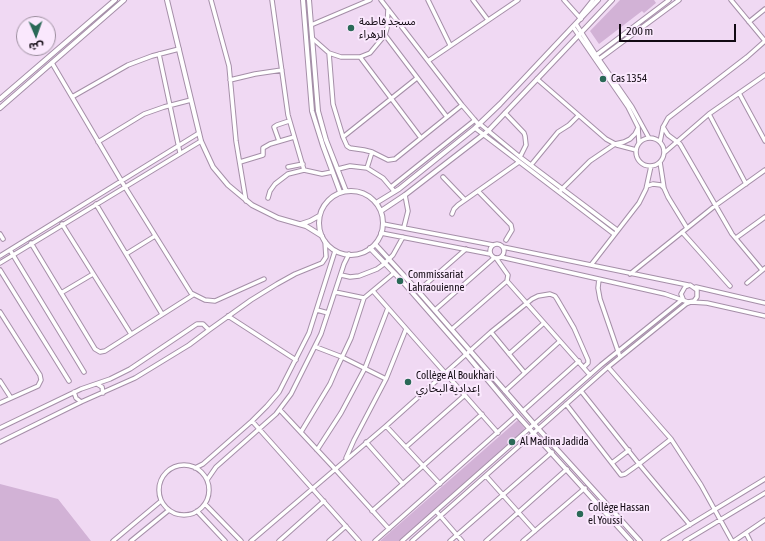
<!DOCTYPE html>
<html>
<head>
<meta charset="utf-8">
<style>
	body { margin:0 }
	#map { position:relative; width:765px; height:541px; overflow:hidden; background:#f0d9f3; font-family:"Asap Condensed","Noto Sans Arabic",sans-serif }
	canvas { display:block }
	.north { position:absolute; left:16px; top:16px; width:40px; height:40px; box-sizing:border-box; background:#fae8fd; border:1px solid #9d8f9f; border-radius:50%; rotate:178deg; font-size:11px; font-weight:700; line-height:16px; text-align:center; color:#120a13 }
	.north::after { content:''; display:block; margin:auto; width:14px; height:18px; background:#2a6957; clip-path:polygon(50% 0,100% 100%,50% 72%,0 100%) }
	.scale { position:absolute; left:619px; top:24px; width:117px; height:18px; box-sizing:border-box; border:2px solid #120a13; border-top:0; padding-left:5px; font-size:12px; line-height:14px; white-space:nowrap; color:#120a13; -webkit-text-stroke:3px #fae8fd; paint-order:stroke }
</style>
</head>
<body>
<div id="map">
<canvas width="765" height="541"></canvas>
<div class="north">ش</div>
<div class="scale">200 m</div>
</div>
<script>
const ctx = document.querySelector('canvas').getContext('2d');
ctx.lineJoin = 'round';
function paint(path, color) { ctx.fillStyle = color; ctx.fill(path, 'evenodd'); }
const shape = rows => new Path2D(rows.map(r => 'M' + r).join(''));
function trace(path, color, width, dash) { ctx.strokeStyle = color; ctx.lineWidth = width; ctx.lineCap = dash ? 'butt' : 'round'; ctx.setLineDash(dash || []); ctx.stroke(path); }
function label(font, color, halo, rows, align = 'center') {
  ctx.font = font + ' "Asap Condensed","Noto Sans Arabic",sans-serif'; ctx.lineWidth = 4; ctx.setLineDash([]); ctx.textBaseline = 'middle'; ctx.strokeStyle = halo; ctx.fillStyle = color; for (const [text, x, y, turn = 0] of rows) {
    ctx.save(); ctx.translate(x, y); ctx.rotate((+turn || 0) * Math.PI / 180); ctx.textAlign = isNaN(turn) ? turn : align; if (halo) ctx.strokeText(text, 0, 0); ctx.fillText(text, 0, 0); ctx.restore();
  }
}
paint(shape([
	[620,0,654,0,656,3,644,13,642,11,599,44,590,31],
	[518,420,525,429,399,541,380,541],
	[0,484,58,499,91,541,0,541]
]), '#d2b2d6');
const minor = shape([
	[211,0,229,66,236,141,246,201],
	[272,0,288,115,304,170],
	[381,0,462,105,479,125],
	[428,0,450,45],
	[473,0,488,20],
	[564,0,581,19],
	[581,15,593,0],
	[749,22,765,9],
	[576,24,596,55,632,107,649,138],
	[311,25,370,0],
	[573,27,628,107,638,127,639,143],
	[385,35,447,117],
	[312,38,329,53,341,57,360,57,370,53,385,35,387,28,388,9],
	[329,53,333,104,343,137,347,146,350,148,364,150,372,152,388,160,395,159,462,105],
	[159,54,180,153],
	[595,56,669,0],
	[360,57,421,138],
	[598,60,679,0],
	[428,61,518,0],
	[52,63,125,187,191,293,205,300,215,301,264,279],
	[537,79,606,139,617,145,636,150],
	[230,80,255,74,282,70],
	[739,93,765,141],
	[72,97,128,65,152,56,179,49],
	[505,113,524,133,525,136,526,145,520,157],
	[709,114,746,184],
	[480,124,520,157,617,230],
	[663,127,668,135,680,144,732,234,762,270],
	[475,128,614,234],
	[343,137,417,78],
	'636 152a14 14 0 1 1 28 0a14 14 0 1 1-28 0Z',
	[279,141,274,127,277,125,289,121],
	[98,142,144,114,164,107,191,100],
	[660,142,663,127,668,118,747,57,765,41,731,0],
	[664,153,709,114,765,75],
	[240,162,263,155,263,148,270,144,294,137],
	[660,162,664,188,668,197,687,228],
	[531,165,558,132,569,125,578,116],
	[288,167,303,164],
	[367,168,372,152],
	[338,169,350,166,367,168,383,178,394,191],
	[443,177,465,200],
	[647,186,653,184,661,185,664,188],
	[391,187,475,120],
	[561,190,590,161,615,144,624,142,630,139,635,134,638,128],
	[478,191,511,225,512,230,506,240],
	[268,198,270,191,275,184,288,174,304,170,322,174,332,172],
	[96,204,162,314],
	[452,214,454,209,458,205,519,162],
	[62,224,131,334],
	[383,224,493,245],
	[404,227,408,211,405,195],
	[682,232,730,286],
	[381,233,490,254],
	[0,234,3,239],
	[736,238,765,217],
	[31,243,95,349,100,352,105,351,193,295],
	'490 251a7 7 0 1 1 14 0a7 7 0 1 1-14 0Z',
	[503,247,688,285],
	[10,250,84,372],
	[126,254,155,236],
	[0,256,199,133],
	[501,257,665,294,688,302,694,301,697,297,697,290,690,285,685,287,681,294,683,299],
	[0,263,201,141],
	[591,265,639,203,646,189,651,166],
	[0,270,69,381],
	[630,274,716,205,765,170],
	[341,275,350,277,359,276,377,269,384,264,393,255,403,237],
	[599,279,598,288,600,299,620,357],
	[507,281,590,375],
	[747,283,765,268],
	[696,287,765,303],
	[373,291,498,433],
	[418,291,466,249],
	[335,292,364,298,394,273],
	[61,293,93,274],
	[317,310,328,313],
	[435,310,494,258],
	[0,312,40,375,41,380,38,386,0,403],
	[228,316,296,360],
	[452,329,507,281,508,275,496,258],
	[209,330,251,300,277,284,295,274,322,263,326,257,325,241],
	[491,332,524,372],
	[316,347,342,357,386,379],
	[509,354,544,323],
	[608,367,671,439,701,485,732,541],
	[0,381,11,398],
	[97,384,102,387,103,393],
	[505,391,560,341],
	[581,391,639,464,690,525],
	[74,392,76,398,81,402],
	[566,404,621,475,625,474,639,464,671,439],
	[280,410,335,469,389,529],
	[523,411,579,361],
	[252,421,359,541],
	[386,426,440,484],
	[0,428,81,389,110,379,130,369,197,324,203,324,209,330,189,345,135,378,81,402,0,442],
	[301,432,330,384,336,370,351,338,364,298],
	[366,442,403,484],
	[406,447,465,395],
	[317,450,341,413,365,368,388,308],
	[346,458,354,440,386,379,406,329],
	[612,463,629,450],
	'159 490a25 25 0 1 1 50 0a25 25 0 1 1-50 0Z',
	[195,468,203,464,252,421,267,406,279,392,309,333,335,251],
	[486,476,535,531],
	[207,480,216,467,276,414,291,394,321,334,344,264,349,254],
	[205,504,241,541],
	[197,511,225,541],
	[372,511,482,414],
	[436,511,462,541],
	[746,533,750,541],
	[113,541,161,501],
	[131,541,169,510],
	[251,541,386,426,491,332,532,299,538,296,550,294,555,296,557,299,574,328,588,360,588,363,584,367],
	[279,541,324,501],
	[329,541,346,526],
	[375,541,517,415],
	[402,541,601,365,683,299],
	[412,541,608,367,686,304,691,302,707,303,765,316],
	[450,541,552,452],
	[486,541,567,469],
	[523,541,585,488],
	[663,541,765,479],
	[685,541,765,493],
	[734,541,765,520]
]);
const tertiary = shape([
	[167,0,201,141,213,167,228,185,252,205,278,218,306,226,322,236],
	[303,0,312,111,323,146,340,192],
	[309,0,318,111,326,140,346,191],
	[0,99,115,0],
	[0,108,124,0],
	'319 223a32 32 0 1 1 64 0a32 32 0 1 1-64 0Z',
	[376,203,399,189,475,128,500,104,598,0],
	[381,211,405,195,488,131,612,0],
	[301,224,310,221,319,216],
	[375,244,418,291,534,424,640,541],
	[370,248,403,282,466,354,517,415,631,541]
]);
trace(minor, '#a58fa8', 5.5);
trace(tertiary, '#a58fa8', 6);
trace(minor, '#fff', 3.5);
trace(tertiary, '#fff', 4);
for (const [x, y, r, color] of [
	[351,28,4,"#2a6957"],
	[603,79,4,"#2a6957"],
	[400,281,4,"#2a6957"],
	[408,382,4,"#2a6957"],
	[512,442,4,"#2a6957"],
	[580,514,4,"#2a6957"]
]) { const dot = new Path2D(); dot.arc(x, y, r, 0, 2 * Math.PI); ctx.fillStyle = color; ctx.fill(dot); trace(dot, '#fae8fd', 1.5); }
label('11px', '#120a13', '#fae8fd', [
	["مسجد فاطمة",359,22],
	["الزهراء",359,35],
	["Cas 1354",611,79],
	["Commissariat",408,275],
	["Lahraouienne",408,288],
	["Collège Al Boukhari",416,376],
	["إعدادية البخاري",416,389],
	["Al Madina Jadida",520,442],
	["Collège Hassan",588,508],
	["el Youssi",588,521]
], 'left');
</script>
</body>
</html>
